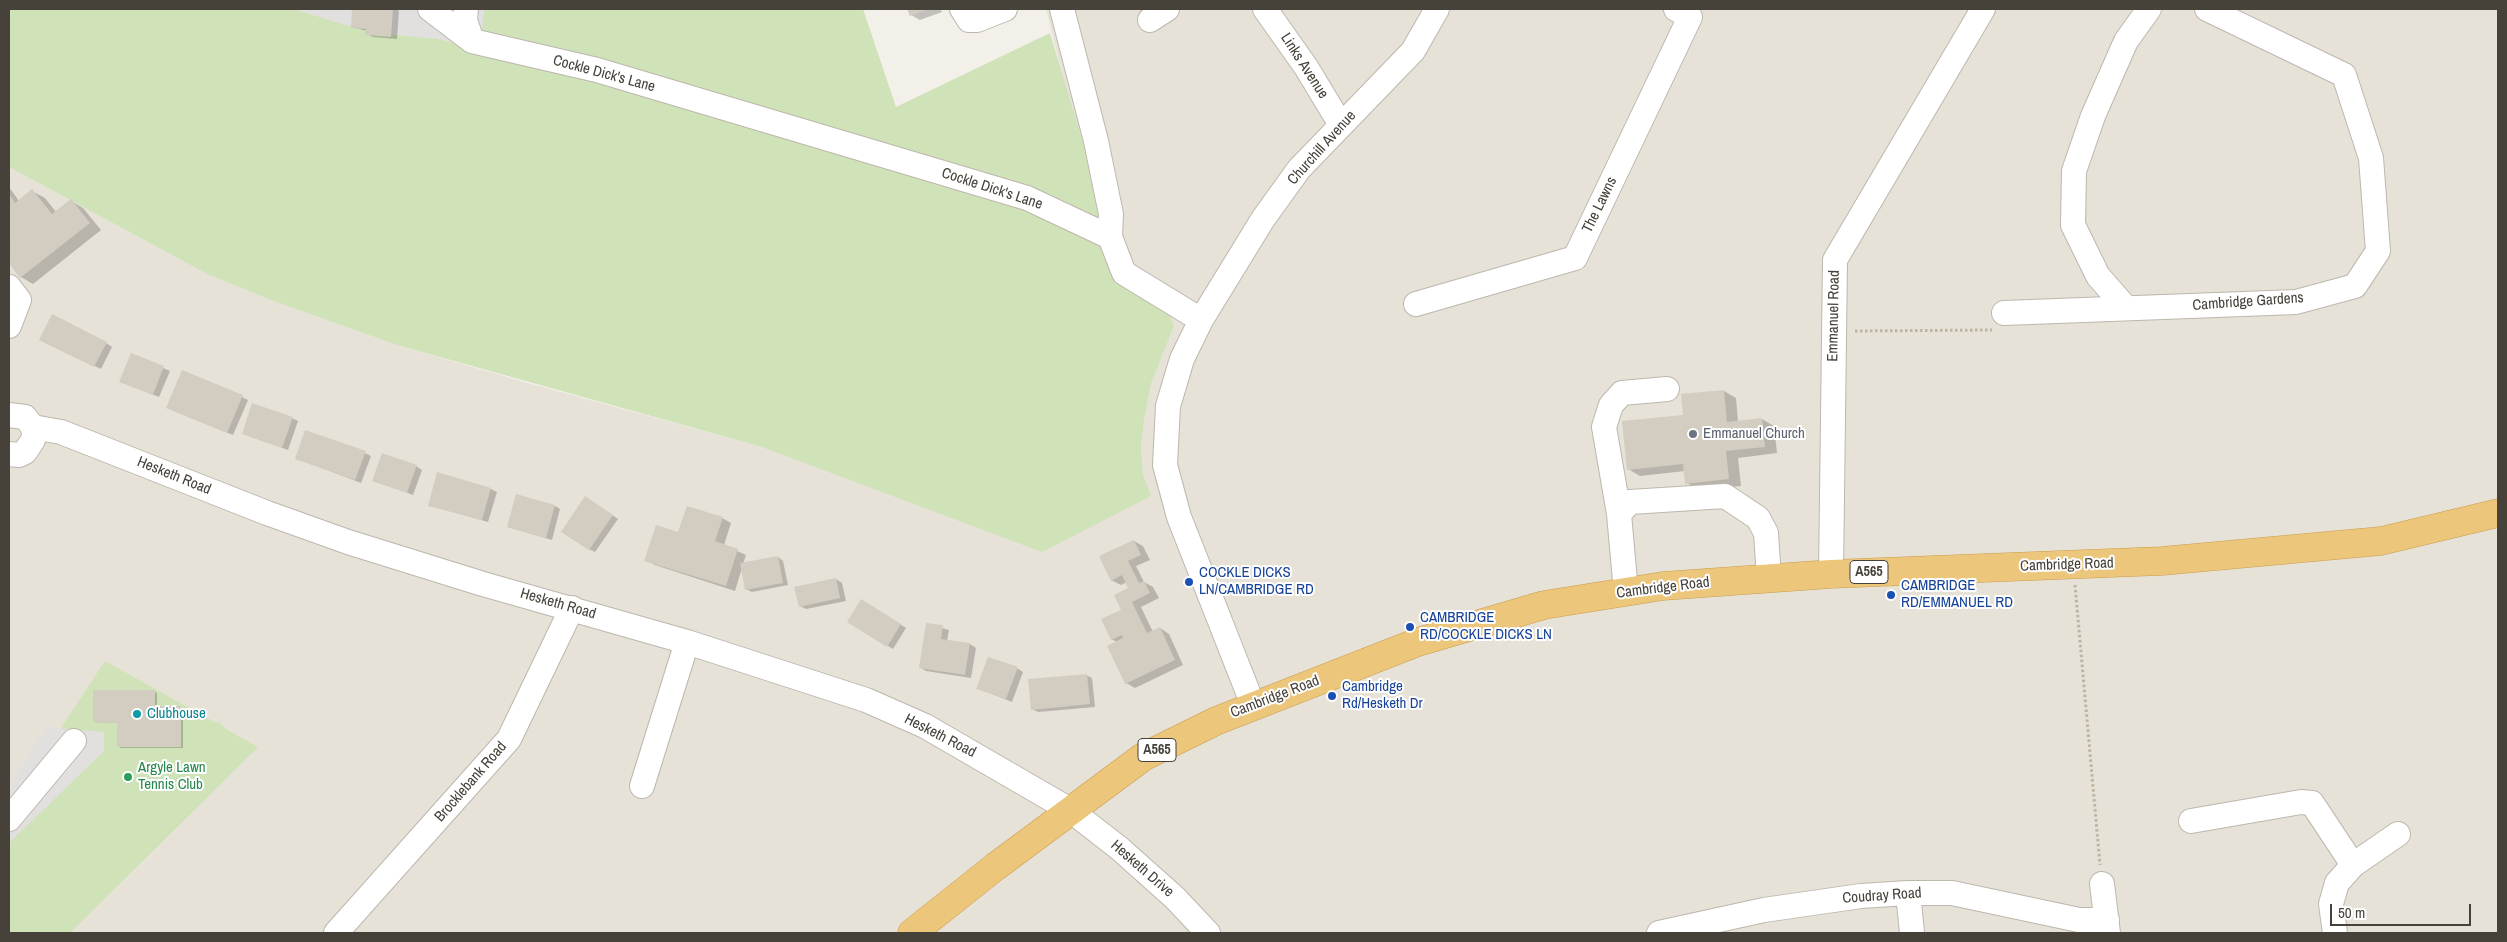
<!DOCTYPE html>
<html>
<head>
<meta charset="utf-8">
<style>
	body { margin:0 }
	#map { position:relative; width:2507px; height:942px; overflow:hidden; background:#f3f0ea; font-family:"Archivo Narrow",sans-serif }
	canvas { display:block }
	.frame { position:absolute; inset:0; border:10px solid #464139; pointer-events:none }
	.scale { position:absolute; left:2330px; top:904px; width:141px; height:22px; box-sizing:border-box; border:2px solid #464139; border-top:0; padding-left:6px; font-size:15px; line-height:18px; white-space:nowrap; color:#464139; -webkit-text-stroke:4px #fff; paint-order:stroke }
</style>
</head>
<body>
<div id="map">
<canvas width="2507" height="942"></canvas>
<div class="frame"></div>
<div class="scale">50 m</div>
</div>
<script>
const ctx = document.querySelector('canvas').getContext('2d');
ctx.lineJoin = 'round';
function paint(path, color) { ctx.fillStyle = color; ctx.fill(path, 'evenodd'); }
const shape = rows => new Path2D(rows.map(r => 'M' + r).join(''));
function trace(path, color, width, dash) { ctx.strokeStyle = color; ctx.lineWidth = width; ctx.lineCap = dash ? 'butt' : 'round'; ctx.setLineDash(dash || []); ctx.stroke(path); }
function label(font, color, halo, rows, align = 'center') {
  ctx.font = font + ' "Archivo Narrow",sans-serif'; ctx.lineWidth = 4; ctx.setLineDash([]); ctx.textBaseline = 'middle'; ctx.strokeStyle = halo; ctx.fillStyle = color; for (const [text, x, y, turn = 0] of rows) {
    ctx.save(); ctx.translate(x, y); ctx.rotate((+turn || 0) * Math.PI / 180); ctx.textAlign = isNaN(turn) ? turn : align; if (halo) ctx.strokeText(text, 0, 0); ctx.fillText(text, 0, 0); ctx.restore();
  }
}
paint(shape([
	[1046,9,2498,9,2498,933,9,933,9,167,207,274,276,302,397,345,528,383,762,447,1150,496,1143,474,1141,448,1144,421,1151,384,1174,326,1171,316,1132,292,1112,273]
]), '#e6e2d8');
paint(shape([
	[9,9,863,9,896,107,1050,33,1103,209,1112,273,1132,292,1171,316,1174,326,1151,384,1144,421,1141,448,1143,474,1151,496,1042,552,762,447,397,345,276,302,207,274,9,167],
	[105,661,216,723,218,721,226,729,258,747,70,933,9,933,9,807]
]), '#cfe2b8');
paint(shape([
	[293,9,449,9,452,15,458,9,484,9,482,33,465,46,438,39,395,35,345,25],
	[47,727,104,732,104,751,9,843,9,786]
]), '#e2e0de');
paint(shape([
	[354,9,395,9,399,11,397,39,373,37,367,34,367,31,352,27],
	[908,9,944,9,941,10,942,12,920,20,911,15],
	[9,187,19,201,32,191,45,198,56,212,71,201,83,208,101,230,33,284,21,277,9,261],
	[46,343,106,343,112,347,101,369],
	[131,354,170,371,159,397,126,384],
	[1724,391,1736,398,1738,422,1762,419,1774,426,1777,453,1738,458,1741,486,1699,490,1687,483,1685,471,1640,476,1628,469,1684,416],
	[242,397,248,400,233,435,174,411],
	[292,418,298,421,288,450,249,436],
	[365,453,371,456,361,483,296,458],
	[416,466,422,470,413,495,374,480],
	[491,489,497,492,488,522,429,505],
	[591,501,618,519,595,552,589,549],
	[555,506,560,509,552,540,508,527],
	[722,518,731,523,724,545,746,555,743,564,778,557,783,561,788,585,752,592,746,589,742,568,735,591,655,565,646,560,679,534],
	[1134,541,1143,546,1150,560,1136,566,1144,582,1153,587,1159,598,1141,607,1153,632,1160,628,1169,634,1183,665,1135,688,1126,683,1117,642,1111,639,1130,589,1127,582,1121,585,1111,580],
	[836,579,842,583,846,601,806,609,800,606],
	[862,600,906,628,893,649,849,622],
	[927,624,949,630,947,641,970,644,976,648,971,678,926,671,920,667],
	[1017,668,1023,672,1012,702,977,688],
	[1086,675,1092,678,1095,707,1038,712,1032,709],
	[155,692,157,693,157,708,183,709,183,748,121,748,118,746,118,723,94,722]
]), '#0003');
paint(shape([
	[352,9,393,9,391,37,365,35,366,29,351,28],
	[907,9,929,9,910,16],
	[32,189,52,214,71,199,90,223,20,278,9,263,9,249,11,248,9,245,9,194,15,203],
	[52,314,107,342,94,367,39,340],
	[131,353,164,366,153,395,119,382],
	[182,370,243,395,227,433,166,408],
	[1724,390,1727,422,1762,418,1765,447,1726,451,1729,479,1685,484,1683,464,1627,470,1622,421,1683,415,1681,394],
	[252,403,293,417,282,448,242,434],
	[305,430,366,451,355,480,295,459],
	[382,453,417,465,407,493,372,481],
	[437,472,491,488,482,520,428,506],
	[516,494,555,505,546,538,507,527],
	[585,496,613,515,589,550,561,532],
	[687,506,723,517,715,541,738,549,726,586,644,561,656,525,678,532],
	[1134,540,1141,555,1128,561,1139,583,1144,581,1150,593,1132,602,1147,633,1160,627,1175,660,1125,684,1107,646,1123,638,1122,635,1111,640,1101,619,1121,610,1114,595,1128,588,1122,575,1111,581,1099,556],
	[778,556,783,583,745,590,740,563],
	[836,578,840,598,799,607,794,587],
	[861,599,901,624,887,647,847,622],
	[926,623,943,625,941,639,970,643,965,675,919,668],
	[988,657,1018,667,1006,699,976,689],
	[1087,674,1090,704,1031,710,1028,679],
	[93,690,155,690,155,706,181,706,181,747,117,747,117,723,93,722]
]), '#d3ccc0');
const minor = shape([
	[430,9,472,41],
	[466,9,465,20,472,41,597,70,1027,198,1110,237,1124,273,1201,320],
	[962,9,969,20,977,20,1005,9],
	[1062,9,1096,141,1111,214,1110,237],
	[1265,9,1306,67,1341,125],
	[1150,20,1167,9],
	[9,287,19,300,9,326],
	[1416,304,1575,258,1690,17,1676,9],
	[2126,308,2098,276,2073,225,2074,171,2093,116,2126,41,2149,9],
	[2004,313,2296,302,2355,286,2378,251,2371,158,2344,75,2207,9],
	[9,415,25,417,33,427,34,434,33,440,25,452,19,455,9,454],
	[33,427,61,432,267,513,348,542,483,584,687,642,866,700,925,726,1070,810,1119,848,1175,898,1208,933],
	[1619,514,1604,427,1611,405,1622,393,1667,389],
	[1831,574,1835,260,1983,9],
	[1626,592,1619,514,1630,502,1725,496,1758,518,1766,533,1769,578],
	[1253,705,1179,517,1165,465,1168,406,1182,359,1201,320,1263,219,1299,169,1413,51,1437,9],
	[642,786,687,642],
	[9,819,74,741],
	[2191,821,2301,802,2312,803,2353,865],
	[2102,884,2108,933],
	[1908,893,1912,933],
	[336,933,509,739,572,608],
	[1659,933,1764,910,1861,896,1908,893,1952,893,2079,920,2107,920],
	[2335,933,2331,904,2337,883,2353,865,2398,834]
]);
const highway = shape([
	[912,933,995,867,1143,757,1216,721,1418,642,1544,605,1663,586,1831,574,2162,561,2381,541,2498,513]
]);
trace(minor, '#bdb7ad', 26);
trace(highway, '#ca9c4c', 29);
trace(shape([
	[1855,331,1992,330],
	[2075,585,2100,865]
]), '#bdb3a0', 3, [2.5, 2.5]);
trace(minor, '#fff', 24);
trace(highway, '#ecc77b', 28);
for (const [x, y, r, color] of [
	[1693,434,5,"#6b7280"],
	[1189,582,5,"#1a4fb4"],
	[1891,595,5,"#1a4fb4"],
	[1410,627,5,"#1a4fb4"],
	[1332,696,5,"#1a4fb4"],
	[137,714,5,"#0f9aa8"],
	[128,777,5,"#2e9e5b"]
]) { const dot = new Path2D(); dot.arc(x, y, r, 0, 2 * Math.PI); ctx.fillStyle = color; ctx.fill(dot); trace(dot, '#fff', 2); }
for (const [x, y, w] of [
	[1869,572,38],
	[1157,750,38]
]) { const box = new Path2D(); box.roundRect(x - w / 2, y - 11.5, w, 23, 4); ctx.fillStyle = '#fff'; ctx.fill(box); trace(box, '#464139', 1); }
label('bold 14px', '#464139', null, [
	["A565",1869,572],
	["A565",1157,750]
]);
label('15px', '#464139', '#fff', [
	["Links Avenue",1304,66,57],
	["Cockle Dick's Lane",604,74,15],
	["Churchill Avenue",1322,148,-48],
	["Cockle Dick's Lane",992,189,18],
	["The Lawns",1600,205,-64],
	["Cambridge Gardens",2248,302,-4],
	["Emmanuel Road",1834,316,-89],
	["Hesketh Road",174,476,22],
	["Cambridge Road",2067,565,-2],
	["Cambridge Road",1663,588,-7],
	["Hesketh Road",558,604,16],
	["Cambridge Road",1275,697,-21],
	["Hesketh Road",940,736,27],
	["Brocklebank Road",471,782,-49],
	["Hesketh Drive",1142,869,41],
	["Coudray Road",1882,896,-4]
]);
label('15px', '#5b616d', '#fff', [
	["Emmanuel Church",1703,434]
], 'left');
label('15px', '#164399', '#fff', [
	["COCKLE DICKS",1199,573],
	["LN/CAMBRIDGE RD",1199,590],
	["CAMBRIDGE",1901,586],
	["RD/EMMANUEL RD",1901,603],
	["CAMBRIDGE",1420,618],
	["RD/COCKLE DICKS LN",1420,635],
	["Cambridge",1342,687],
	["Rd/Hesketh Dr",1342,704]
], 'left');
label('15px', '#0d838f', '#fff', [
	["Clubhouse",147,714]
], 'left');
label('15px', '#27864d', '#fff', [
	["Argyle Lawn",138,768],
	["Tennis Club",138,785]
], 'left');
</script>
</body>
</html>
